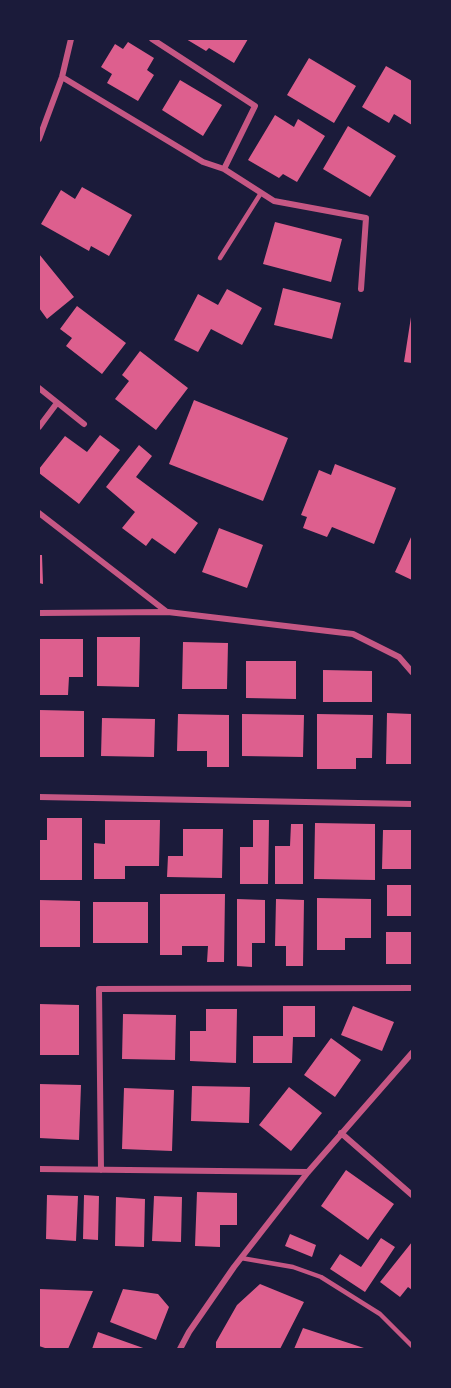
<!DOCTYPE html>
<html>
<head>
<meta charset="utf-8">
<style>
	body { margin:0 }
	#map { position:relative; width:451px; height:1388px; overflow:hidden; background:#1b1b3a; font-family:Spectral,serif }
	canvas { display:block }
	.frame { position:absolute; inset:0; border:40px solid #1b1b3a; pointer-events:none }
</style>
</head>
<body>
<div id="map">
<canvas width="451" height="1388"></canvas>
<div class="frame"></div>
</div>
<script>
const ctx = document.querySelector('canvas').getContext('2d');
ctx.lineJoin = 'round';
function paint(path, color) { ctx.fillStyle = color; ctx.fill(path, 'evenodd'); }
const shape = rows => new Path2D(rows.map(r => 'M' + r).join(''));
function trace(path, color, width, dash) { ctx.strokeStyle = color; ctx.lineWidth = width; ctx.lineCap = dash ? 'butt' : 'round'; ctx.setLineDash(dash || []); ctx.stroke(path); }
paint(shape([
	[186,39,248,39,234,63,209,48,206,51],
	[128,42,154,58,147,70,154,75,138,101,107,83,112,74,101,67,115,44,123,49],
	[309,58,356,86,334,123,287,95],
	[386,66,412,81,412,125,394,114,389,123,362,107],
	[180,80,222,105,203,136,162,110],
	[275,115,294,127,298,119,325,136,297,182,283,174,279,178,248,160],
	[348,126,396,156,370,197,323,169],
	[82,187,132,215,109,256,91,246,89,251,41,224,61,190,75,199],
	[275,222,342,239,331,282,263,264],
	[39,254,74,297,47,319,39,308],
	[283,288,341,303,332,339,274,325],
	[227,289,262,308,242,345,211,329,198,352,174,340,198,294,218,305],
	[77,306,126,343,102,374,66,346,72,338,60,329],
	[411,317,412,317,412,363,404,362],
	[140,351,188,388,156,430,115,399,129,381,122,375],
	[194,400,288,438,263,501,169,464],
	[100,435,120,450,79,504,39,473,39,469,65,436,87,452],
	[139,445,152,456,136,477,198,523,175,554,152,538,146,546,122,528,135,512,106,487],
	[335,464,396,488,374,544,332,527,327,537,303,528,307,517,301,515,319,470,331,475],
	[219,528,263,545,247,588,202,572],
	[412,535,412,580,395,572],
	[39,555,42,555,43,584,39,583],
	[97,637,140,637,139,687,97,686],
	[39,639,83,639,83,677,69,677,68,695,39,695],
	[183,642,228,643,227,689,182,689],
	[246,661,296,661,296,699,246,698],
	[323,670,372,671,372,702,323,702],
	[39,710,84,711,84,757,39,757],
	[387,713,412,714,412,764,386,764],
	[178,714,229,715,229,767,207,767,207,751,177,751],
	[242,714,304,715,303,757,242,756],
	[317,714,373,715,372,758,356,758,356,769,317,769],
	[102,718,155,719,154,757,101,756],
	[47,818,82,818,82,880,39,880,39,840,47,840],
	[105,820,160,820,159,866,125,866,125,879,94,879,94,843,105,844],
	[253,820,269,820,268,884,240,884,240,847,253,847],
	[315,823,375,824,375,880,314,879],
	[291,824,303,824,303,884,275,884,275,846,290,846],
	[183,829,223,829,222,878,167,877,168,856,183,856],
	[383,830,412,830,412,869,382,869],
	[387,885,412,885,412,916,387,916],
	[160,894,225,894,224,962,207,962,208,946,182,946,182,955,160,955],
	[317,898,371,899,371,938,345,938,345,950,317,950],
	[237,899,265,900,265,943,252,943,252,967,237,966],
	[276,899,304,900,303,966,286,966,286,946,275,946],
	[39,900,80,901,80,947,39,947],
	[93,902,148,902,148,943,93,943],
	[386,932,412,932,412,964,386,964],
	[39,1004,79,1005,79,1055,39,1055],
	[283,1006,315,1006,315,1037,293,1037,292,1063,253,1063,253,1036,283,1036],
	[353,1006,394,1022,382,1051,341,1035],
	[206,1009,237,1009,236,1063,190,1061,190,1031,206,1031],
	[123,1014,176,1015,175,1060,122,1059],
	[331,1038,361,1060,335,1097,304,1075],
	[39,1084,81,1085,79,1140,39,1138],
	[192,1086,250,1087,249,1123,191,1121],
	[289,1087,322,1113,291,1151,259,1125],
	[124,1088,174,1090,172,1151,122,1149],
	[346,1170,394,1204,368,1240,321,1206],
	[197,1192,237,1193,237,1225,220,1225,220,1247,195,1246],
	[47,1195,78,1196,76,1241,46,1239],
	[84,1195,99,1196,98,1240,83,1239],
	[154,1196,182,1197,181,1242,152,1241],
	[116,1197,145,1199,144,1247,115,1246],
	[290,1234,316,1245,312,1257,285,1246],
	[381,1238,395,1247,365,1292,330,1269,340,1254,361,1267],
	[412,1242,412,1290,408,1287,400,1297,380,1282],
	[260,1284,304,1302,280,1349,216,1349,216,1342,237,1305],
	[39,1289,93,1291,68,1349,48,1349,39,1346],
	[123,1289,158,1294,169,1307,156,1340,110,1322],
	[303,1328,367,1349,294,1349],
	[98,1332,146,1349,92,1349]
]), '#dd5f8e');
trace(shape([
	[220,258,261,193],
	[241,1258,293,1267,321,1277,380,1314,412,1346]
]), '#c65784', 4.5);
trace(shape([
	[152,39,255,106,224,169],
	[62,77,203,162,224,169,274,201,366,218,361,289],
	[39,139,62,77,71,39],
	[39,388,84,424],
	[39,427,57,403],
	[39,513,167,612],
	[39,613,168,612,353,634,399,657,412,672],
	[39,797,412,804],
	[341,1133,412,1195],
	[39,1169,308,1172],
	[101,1170,99,989,412,988],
	[180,1349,189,1332,234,1267,308,1172,412,1053]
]), '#c65784', 6);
</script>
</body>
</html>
